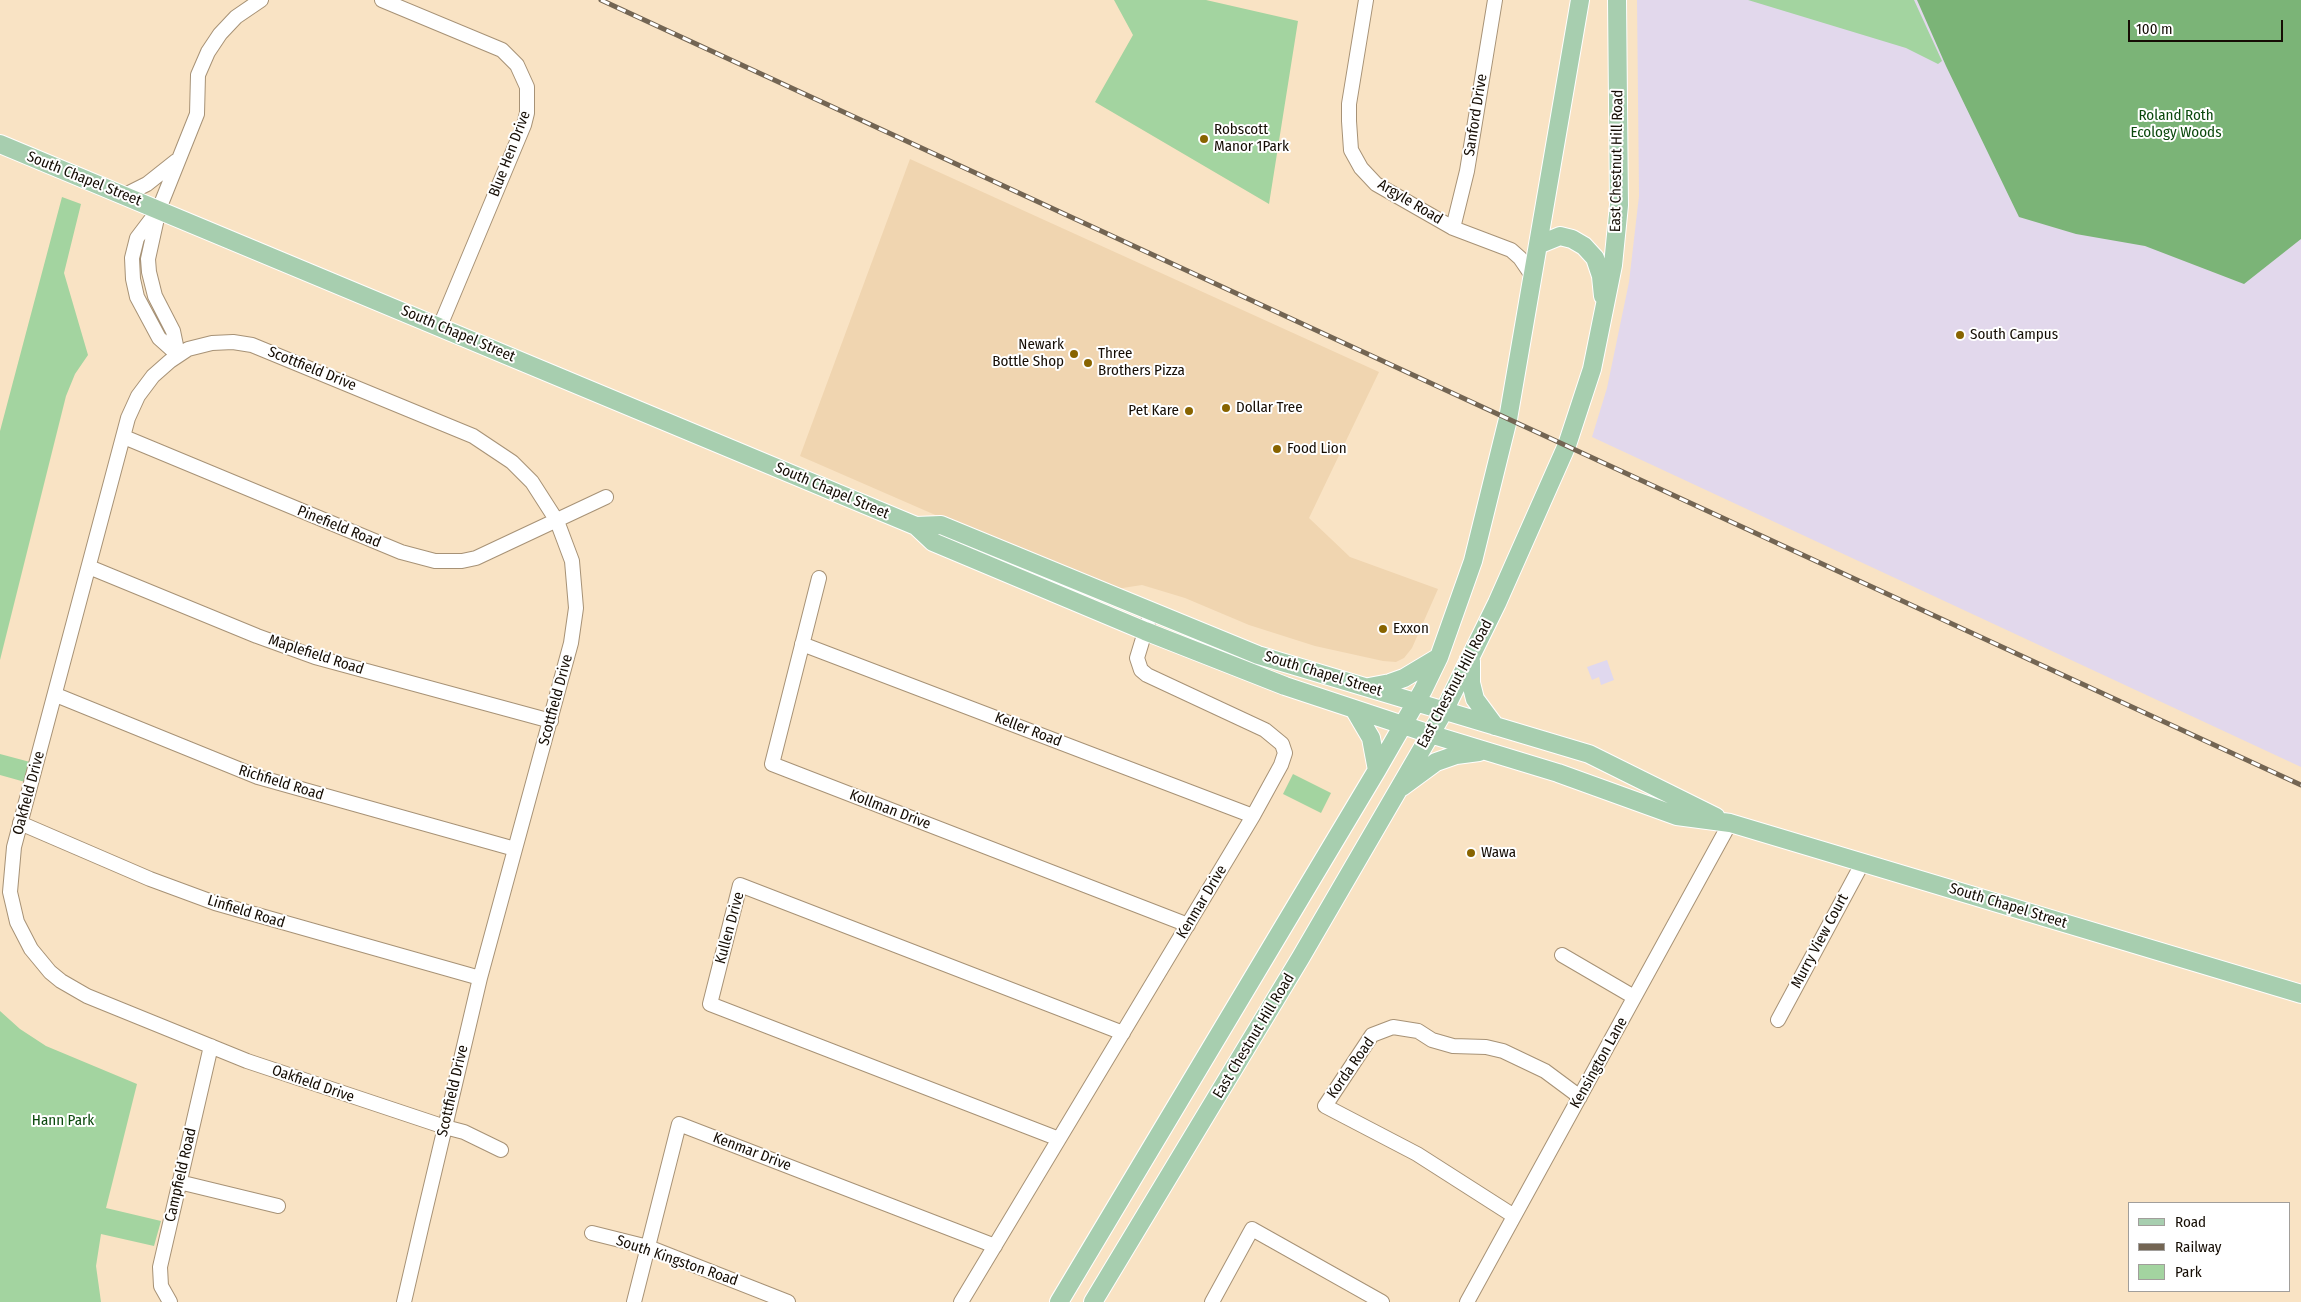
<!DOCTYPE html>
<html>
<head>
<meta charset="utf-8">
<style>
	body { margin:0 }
	#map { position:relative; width:2301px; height:1302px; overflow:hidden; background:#f9e3c4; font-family:"Fira Sans Condensed",sans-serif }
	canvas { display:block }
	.legend { position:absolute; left:2128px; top:1202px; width:162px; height:90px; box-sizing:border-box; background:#fff; border:1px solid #a19e9b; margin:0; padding:6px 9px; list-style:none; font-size:15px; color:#150d04 }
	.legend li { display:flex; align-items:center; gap:10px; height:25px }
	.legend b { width:25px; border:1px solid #a19e9b }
	.scale { position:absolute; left:2128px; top:20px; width:155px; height:22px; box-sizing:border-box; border:2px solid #150d04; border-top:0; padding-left:6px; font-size:15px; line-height:18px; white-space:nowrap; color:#150d04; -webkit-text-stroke:4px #fff; paint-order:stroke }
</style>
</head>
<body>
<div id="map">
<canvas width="2301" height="1302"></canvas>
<ul class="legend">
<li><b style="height:6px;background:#a7ceaf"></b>Road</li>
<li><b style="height:6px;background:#736553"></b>Railway</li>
<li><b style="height:14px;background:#a3d4a0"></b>Park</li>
</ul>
<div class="scale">100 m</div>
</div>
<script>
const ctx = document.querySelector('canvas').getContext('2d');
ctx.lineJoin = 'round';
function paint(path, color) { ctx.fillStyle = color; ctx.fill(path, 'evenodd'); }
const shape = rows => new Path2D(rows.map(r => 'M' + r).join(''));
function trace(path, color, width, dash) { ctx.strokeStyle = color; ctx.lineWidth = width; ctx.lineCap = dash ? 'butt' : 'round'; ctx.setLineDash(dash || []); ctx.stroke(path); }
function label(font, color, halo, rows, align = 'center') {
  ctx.font = font + ' "Fira Sans Condensed",sans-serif'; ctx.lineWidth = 4; ctx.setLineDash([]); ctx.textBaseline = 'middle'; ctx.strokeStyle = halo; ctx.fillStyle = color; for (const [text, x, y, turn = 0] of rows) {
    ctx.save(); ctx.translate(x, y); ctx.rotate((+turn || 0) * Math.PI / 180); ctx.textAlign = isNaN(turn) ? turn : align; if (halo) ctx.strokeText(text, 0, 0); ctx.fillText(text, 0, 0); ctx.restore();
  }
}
paint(shape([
	[910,159,1379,372,1309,518,1350,557,1438,589,1412,648,1404,658,1396,662,1383,661,1315,646,1249,625,1185,598,1142,585,1116,589,956,524,800,456]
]), '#f0d5b0');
paint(shape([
	[1607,660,1614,680,1601,685,1599,677,1592,680,1587,667]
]), '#e0d8ee');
paint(shape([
	[1637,0,2301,0,2301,767,1592,437,1607,388,1629,282,1639,196]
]), '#e2d8ec');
paint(shape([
	[1114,0,1206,0,1298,21,1269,204,1095,102,1133,35],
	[1748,0,1914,0,1942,61,1938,64,1906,48],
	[62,197,81,204,64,273,88,355,75,374,66,396,0,660,0,431],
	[0,754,30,762,25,782,0,775],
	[1293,774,1331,793,1321,813,1283,794],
	[0,1011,20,1029,46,1046,137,1084,106,1208,161,1221,154,1246,101,1234,96,1266,101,1302,0,1302]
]), '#a3d4a0');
paint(shape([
	[1917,0,2301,0,2301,239,2244,284,2145,246,2076,234,2019,217,1946,66]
]), '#7bb477');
const minor = shape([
	[382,0,502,50,517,65,527,87,527,113,524,125,440,326],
	[1366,0,1349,104,1349,121,1351,150,1361,168,1376,184,1453,228,1511,250,1520,258,1533,277],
	[125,195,147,184,176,161],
	[156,213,137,238,132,258,133,279,137,297,159,338,178,355],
	[1453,228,1467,171,1495,0],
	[178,355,173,331,155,296,149,272,148,259,159,209,197,114,198,75,208,52,220,34,236,17,261,0],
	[124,437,401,552,435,561,462,561,476,558,606,497],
	[89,567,257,636,315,657,551,721],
	[819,578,772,764,1188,925],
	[802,644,1253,816],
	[56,695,258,777,515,849],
	[20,823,150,879,215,903,480,978],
	[1562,955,1634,997],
	[1778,1020,1863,862],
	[1059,1139,710,1004,740,885,1123,1033],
	[179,1182,278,1206],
	[1514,1216,1417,1154,1325,1106,1372,1035,1393,1027,1418,1031,1432,1040,1453,1046,1486,1047,1503,1051,1545,1071,1580,1097],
	[592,1233,648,1247,788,1302],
	[170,1302,161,1286,160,1267,211,1046],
	[404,1302,422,1224,445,1127,480,978,571,643,576,608,572,561,557,521,532,482,512,462,473,436,252,345,233,342,212,343,188,349,170,361,153,376,138,396,128,418,14,847,10,892,17,922,31,949,50,972,61,981,87,996,247,1061,445,1127,464,1132,501,1150],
	[634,1302,679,1124,995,1246],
	[961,1302,1253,816,1281,765,1285,753,1282,744,1265,730,1147,675,1141,670,1137,658,1151,612],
	[1212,1302,1252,1229,1382,1302],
	[1467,1302,1730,823]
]);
const major = shape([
	[0,144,916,526,933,542,1145,631,1285,686,1430,734,1558,773,1677,816,1730,823,2301,994],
	[1538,245,1560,236,1572,239,1584,246,1595,258,1601,276,1603,296],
	[916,526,941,525,1258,655,1589,754,1716,817],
	[1471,661,1471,683,1475,699,1495,726],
	[1369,687,1390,683,1404,678,1439,657],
	[1354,709,1371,738,1377,770],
	[1402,787,1436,762,1456,755,1479,752],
	[1059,1302,1377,770,1423,690,1439,657,1473,561,1508,419,1580,0],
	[1093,1302,1301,957,1444,711,1497,603,1567,445,1592,369,1613,265,1619,205,1617,0]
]);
trace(minor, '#a79276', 16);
trace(major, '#fff', 20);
trace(minor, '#fff', 14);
trace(major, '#a7ceaf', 18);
const rail = shape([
	[601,0,2301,785]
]);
trace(rail, '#736553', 5);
trace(rail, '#fff', 3, [9]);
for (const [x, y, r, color] of [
	[1204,139,5,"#886400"],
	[1960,335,5,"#886400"],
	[1074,354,5,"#886400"],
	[1088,363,5,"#886400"],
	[1226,408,5,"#886400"],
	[1189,411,5,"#886400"],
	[1277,449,5,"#886400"],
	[1383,629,5,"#886400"],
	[1471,853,5,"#886400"]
]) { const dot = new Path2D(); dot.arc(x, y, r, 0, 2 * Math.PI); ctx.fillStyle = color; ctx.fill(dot); trace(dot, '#fff', 2); }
label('15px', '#150d04', '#fff', [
	["Sanford Drive",1476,115,-81],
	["Blue Hen Drive",510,154,-69],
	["East Chestnut Hill Road",1617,161,-89],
	["South Chapel Street",84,179,22],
	["Argyle Road",1410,202,31],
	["South Chapel Street",458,334,23],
	["Scottfield Drive",312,369,22],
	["South Chapel Street",832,491,23],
	["Pinefield Road",339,527,22],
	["Maplefield Road",316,655,18],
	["South Chapel Street",1323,674,17],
	["East Chestnut Hill Road",1455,684,-62],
	["Scottfield Drive",556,700,-75],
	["Keller Road",1028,730,21],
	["Richfield Road",281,783,17],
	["Oakfield Drive",29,793,-75],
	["Kollman Drive",890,810,21],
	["Kenmar Drive",1202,902,-59],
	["South Chapel Street",2008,906,17],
	["Linfield Road",246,912,17],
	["Kullen Drive",730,928,-75],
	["Murry View Court",1820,941,-62],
	["East Chestnut Hill Road",1254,1036,-59],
	["Kensington Lane",1599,1063,-61],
	["Korda Road",1351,1068,-55],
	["Oakfield Drive",313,1084,19],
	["Scottfield Drive",453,1091,-77],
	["Kenmar Drive",752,1152,21],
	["Campfield Road",181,1175,-77],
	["South Kingston Road",677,1261,19]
]);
label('15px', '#0b490d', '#fff', [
	["Roland Roth",2176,116],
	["Ecology Woods",2176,133],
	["Hann Park",63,1121]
]);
label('15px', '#150d04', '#fff', [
	["Robscott",1214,130],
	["Manor 1Park",1214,147],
	["South Campus",1970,335],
	["Newark",1064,345,"right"],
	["Bottle Shop",1064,362,"right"],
	["Three",1098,354],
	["Brothers Pizza",1098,371],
	["Dollar Tree",1236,408],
	["Pet Kare",1179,411,"right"],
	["Food Lion",1287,449],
	["Exxon",1393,629],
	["Wawa",1481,853]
], 'left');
</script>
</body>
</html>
